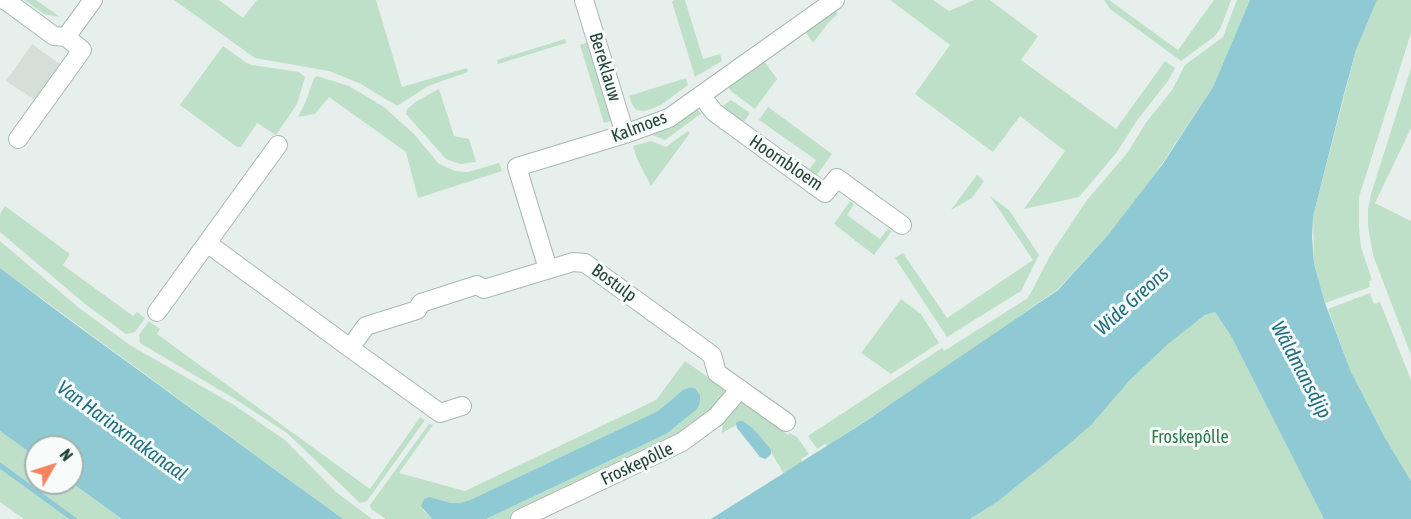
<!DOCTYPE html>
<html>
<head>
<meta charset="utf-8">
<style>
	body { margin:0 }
	#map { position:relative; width:1411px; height:519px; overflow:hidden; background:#e6efeb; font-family:"Asap Condensed",sans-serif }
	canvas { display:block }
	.north { position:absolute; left:24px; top:435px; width:60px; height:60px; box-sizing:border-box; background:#f7fbf9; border:2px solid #a3b1ad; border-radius:50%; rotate:51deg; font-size:16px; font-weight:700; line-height:24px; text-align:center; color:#24423a }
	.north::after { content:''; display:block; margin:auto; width:21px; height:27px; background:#f4845f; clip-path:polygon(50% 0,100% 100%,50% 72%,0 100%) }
</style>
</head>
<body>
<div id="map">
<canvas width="1411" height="519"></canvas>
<div class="north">N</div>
</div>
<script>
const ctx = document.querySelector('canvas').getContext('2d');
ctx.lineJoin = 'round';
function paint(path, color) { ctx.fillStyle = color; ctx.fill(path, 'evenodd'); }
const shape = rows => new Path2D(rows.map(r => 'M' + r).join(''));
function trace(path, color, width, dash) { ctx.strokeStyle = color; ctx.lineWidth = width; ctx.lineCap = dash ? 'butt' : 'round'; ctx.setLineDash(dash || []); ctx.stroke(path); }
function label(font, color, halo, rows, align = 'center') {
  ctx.font = font + ' "Asap Condensed",sans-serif'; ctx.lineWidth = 6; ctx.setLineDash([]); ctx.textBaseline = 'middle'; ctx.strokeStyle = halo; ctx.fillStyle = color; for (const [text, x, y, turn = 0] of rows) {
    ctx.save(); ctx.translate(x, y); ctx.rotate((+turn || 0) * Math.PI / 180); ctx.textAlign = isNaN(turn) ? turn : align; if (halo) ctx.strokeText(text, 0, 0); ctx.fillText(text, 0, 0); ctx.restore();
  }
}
paint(shape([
	[32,44,60,64,35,100,6,81]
]), '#d4dfda');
paint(shape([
	[25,0,36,0,60,17,44,14],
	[174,0,219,0,243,18,257,0,376,0,402,87,467,68,468,72,428,86,397,106,361,84,329,71,255,58],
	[674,0,685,0,703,59,720,54,722,61,695,77,672,2],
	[890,0,933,0,949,11,974,0,990,0,1038,36,1021,60,1116,129,1165,61,1175,68,1168,81,1138,119,1117,152,1079,197,1024,209,1065,151,1020,116,993,152,915,94,950,45],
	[1104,0,1109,0,1178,50,1214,0,1231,0,1221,27,1215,36,1181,61,1110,9],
	[1237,0,1250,0,1213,87,1147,186,1108,235,1058,289,928,380,827,446,825,444,817,449,808,436,942,348,944,351,1028,298,1051,254,1087,200,1128,152,1145,124,1172,90,1185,65,1223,37],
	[1377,0,1411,0,1411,33,1359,197,1359,228,1361,247,1372,280,1369,281,1370,287,1325,303,1314,264,1313,217,1356,50],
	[835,10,838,14,828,23,813,43,805,31],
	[565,39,566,43,498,64,497,60],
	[588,42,612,121,604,123,580,45],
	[223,46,245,62,252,65,299,72,305,77,297,104,276,135,257,123,241,147,237,147,180,105],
	[764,61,777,79,755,109,732,92,728,87],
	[1411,68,1411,128,1375,203,1411,221,1411,355,1373,255,1368,226,1368,209,1371,194],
	[317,76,349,86,384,107,414,134,438,163,446,167,455,171,468,172,499,163,502,171,418,198,406,152,329,97,315,114,298,117,306,101,314,78],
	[686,78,688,85,661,105,645,111,636,110,632,104,629,96],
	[439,89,454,136,469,139,476,162,460,164,446,159,406,114,407,109,417,101],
	[731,100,750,113,743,123,721,107],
	[768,107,832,154,816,176,809,170,816,160,759,120],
	[696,109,702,113,665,140,652,135,672,126],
	[688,131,690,133,651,186,637,159,633,146,651,141,666,147],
	[977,175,984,181,972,198,951,210],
	[990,196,1009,210,1039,255,1021,291,947,337,895,258,903,253,947,318,1033,260],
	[850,201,854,204,847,215,880,239,888,229,892,231,874,255,834,224],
	[5,206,70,254,63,265,133,316,137,312,145,318,135,332,126,334,85,304,0,232,0,214],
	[0,241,79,308,130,345,234,405,285,440,336,492,372,519,343,519,0,268],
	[1370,293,1374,304,1380,302,1411,380,1411,481,1384,436,1351,372,1328,309],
	[901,299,921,314,939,343,891,374,861,353],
	[1215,312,1231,336,1324,519,970,519,997,502,1062,450,1129,381,1168,344,1205,315],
	[149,321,160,329,157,334,370,489,420,417,425,420,367,501,360,503,287,433,235,399,140,343,139,335],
	[685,361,722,387,726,393,699,426,602,476,511,519,486,519,666,434,700,395,696,389,690,387,683,390,658,411,470,500,460,503,451,503,430,497,423,510,432,519,386,519,371,509,370,505,429,424,433,425,399,473,465,491,656,400],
	[738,402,745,404,788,435,790,433,797,437,809,454,801,459,802,462,784,474,768,447,750,426,743,421,722,433,723,416],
	[0,431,36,457,36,483,72,483,122,519,78,519,0,462],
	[0,469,69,519,24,519,0,502]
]), '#bfe0c8');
paint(shape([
	[1250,0,1377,0,1356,50,1344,94,1313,217,1312,237,1314,264,1325,303,1351,372,1384,436,1411,481,1411,519,1324,519,1231,336,1215,312,1205,315,1168,344,1129,381,1091,425,1062,450,997,502,970,519,711,519,863,423,1058,290,1108,235,1162,165,1213,87],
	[0,268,64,316,343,519,122,519,72,483,72,447,36,447,36,457,0,431],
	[690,387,696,389,700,395,700,402,697,409,666,434,486,519,432,519,421,506,424,499,430,497,451,503,460,503,470,500,658,411,683,390],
	[739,421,743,421,750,426,759,435,771,450,771,454,768,457,765,459,760,457,737,428,736,423],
	[0,462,78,519,69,519,0,469]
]), '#8ec9d4');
const minor = shape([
	[5,0,54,36,66,37,82,50,18,139],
	[584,0,625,134],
	[66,37,93,0],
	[701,95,714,112,825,193,837,178,902,225],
	[207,243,350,348,366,326,417,310,421,303,477,285,484,289,573,262,585,263,712,355,717,373,786,422],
	[548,269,517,167,625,134,669,118,835,0],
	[157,312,278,145],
	[350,348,440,413,462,406],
	[520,519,682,442,716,417,740,389]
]);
trace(minor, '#a8b8b2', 20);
trace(minor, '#fff', 18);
label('18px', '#24423a', '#f7fbf9', [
	["Bereklauw",605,67,73],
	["Kalmoes",639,127,-21],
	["Hoornbloem",786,163,34],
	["Bostulp",614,283,36],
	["Froskepôlle",637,464,-25]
]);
label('18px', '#2d7a4b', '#f7fbf9', [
	["Froskepôlle",1190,437]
]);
label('italic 20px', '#1c6f80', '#f7fbf9', [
	["Wide Greons",1132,301,-42],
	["Wâldmansdjip",1301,370,62],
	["Van Harinxmakanaal",122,431,36]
]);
</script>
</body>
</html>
